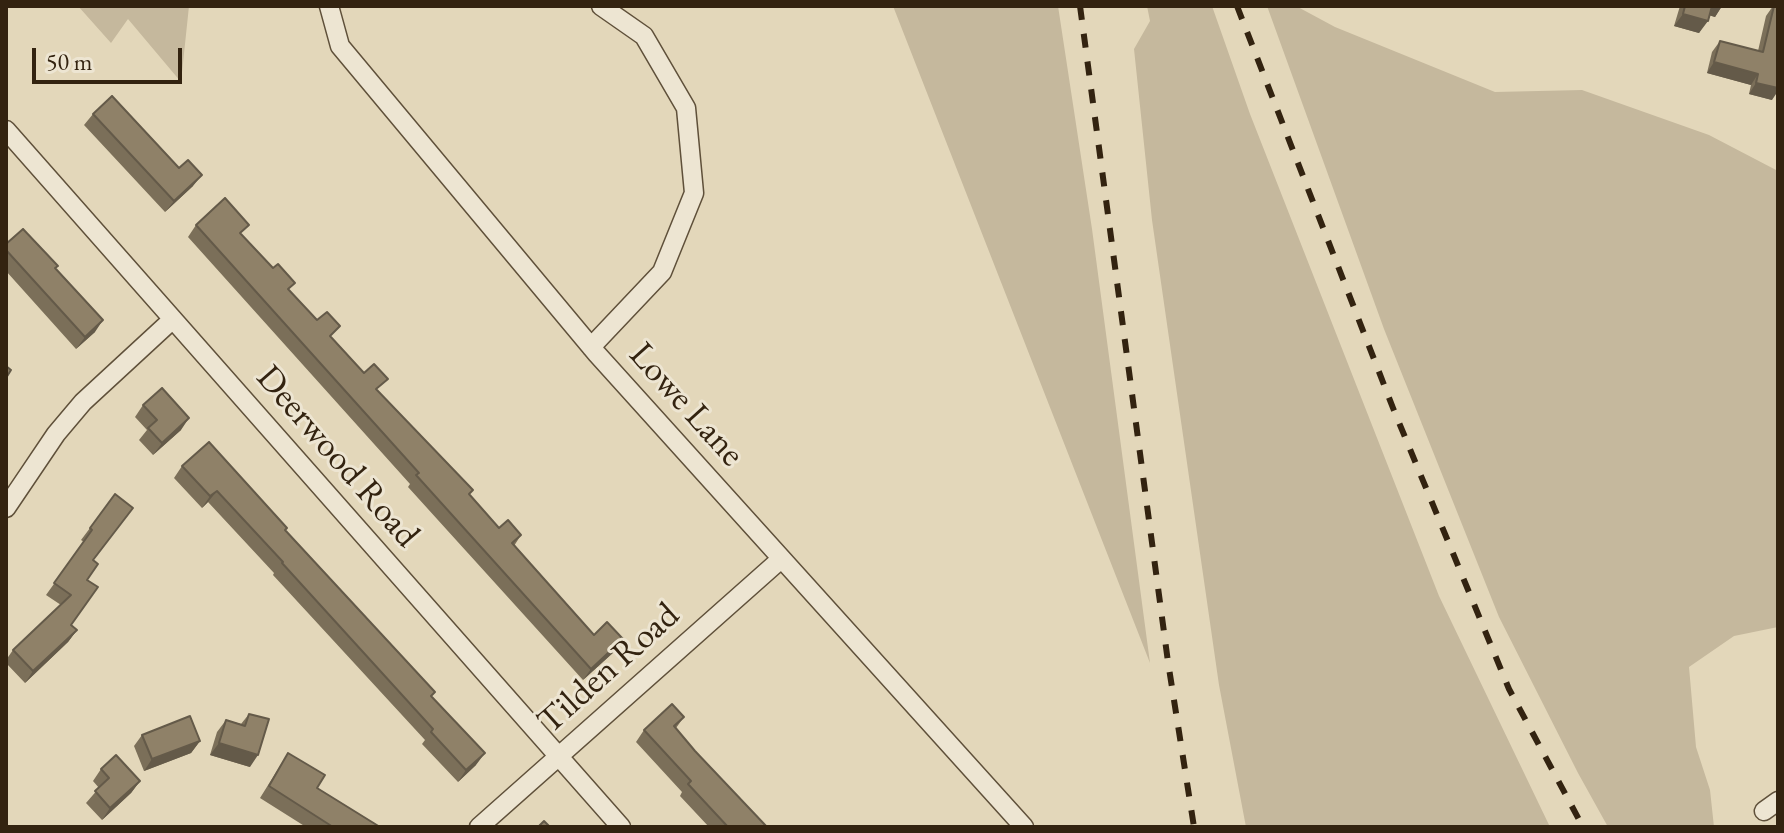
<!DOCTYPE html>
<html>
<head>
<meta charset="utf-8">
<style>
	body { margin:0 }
	#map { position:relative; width:1784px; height:833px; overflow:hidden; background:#e3d7ba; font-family:"EB Garamond",serif }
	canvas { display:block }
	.frame { position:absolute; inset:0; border:8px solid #332310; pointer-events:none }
	.scale { position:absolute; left:32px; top:48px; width:150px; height:36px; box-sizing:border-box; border:4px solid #332310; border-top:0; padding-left:10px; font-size:24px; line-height:28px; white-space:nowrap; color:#332310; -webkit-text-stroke:6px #ede5d2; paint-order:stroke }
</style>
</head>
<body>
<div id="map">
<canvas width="1784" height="833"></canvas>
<div class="frame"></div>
<div class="scale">50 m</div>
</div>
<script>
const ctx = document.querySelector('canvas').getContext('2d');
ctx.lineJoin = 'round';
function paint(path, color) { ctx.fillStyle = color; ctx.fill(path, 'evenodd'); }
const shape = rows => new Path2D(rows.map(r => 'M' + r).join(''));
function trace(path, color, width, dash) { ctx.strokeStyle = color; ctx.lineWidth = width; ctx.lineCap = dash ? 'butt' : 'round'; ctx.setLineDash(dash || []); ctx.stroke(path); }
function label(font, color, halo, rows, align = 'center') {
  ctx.font = font + ' "EB Garamond",serif'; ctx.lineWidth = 6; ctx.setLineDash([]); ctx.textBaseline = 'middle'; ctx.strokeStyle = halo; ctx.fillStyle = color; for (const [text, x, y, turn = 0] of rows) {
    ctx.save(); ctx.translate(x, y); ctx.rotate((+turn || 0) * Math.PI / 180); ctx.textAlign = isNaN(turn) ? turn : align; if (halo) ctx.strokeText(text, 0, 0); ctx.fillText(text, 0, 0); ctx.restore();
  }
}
paint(shape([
	[78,6,189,6,181,82,128,19,111,43],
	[893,6,1058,6,1092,229,1150,663],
	[1147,6,1212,6,1250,114,1439,596,1550,827,1246,827,1219,685,1152,220,1134,49,1150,21],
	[1267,6,1296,6,1335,27,1495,92,1582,90,1709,135,1778,171,1778,627,1734,636,1689,667,1696,747,1710,790,1714,827,1608,827,1578,773,1499,617,1384,329]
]), '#c5b89d');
const minor = shape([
	[329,6,340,46,597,354,1024,827],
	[6,130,621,827],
	[591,347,662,272,694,193,686,108,644,36,601,6],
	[6,508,56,434,83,402,173,319],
	[1764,811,1778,801],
	[479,827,781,559]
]);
trace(minor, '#5f503a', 21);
trace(minor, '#ede5d2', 18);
trace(shape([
	[1080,6,1168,662,1194,827],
	[1237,6,1393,408,1509,689,1583,827]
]), '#332310', 6, [14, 14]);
paint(shape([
	[1680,6,1722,6,1715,17,1709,15,1699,33,1674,26],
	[1773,6,1772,100,1749,94,1751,85,1707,73,1712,52,1720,41,1758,51,1766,16],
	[93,114,193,186,165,212,84,125],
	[196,225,242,235,378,392,499,528,521,535,514,546,594,635,615,651,583,680,408,487,410,484,188,237],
	[6,244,58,266,55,269,95,332,76,349,6,271],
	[143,405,181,430,153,455,139,440,147,430,135,417],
	[182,466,285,530,432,697,476,765,458,782,422,744,425,740,273,575,274,573,208,502,202,508,174,478],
	[133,508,93,560,71,625,77,630,68,642,25,683,6,663,6,660,13,650,61,605,46,595,84,542,81,540,90,528],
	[249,714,250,767,210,755,217,732,226,720,241,724],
	[684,717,676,728,695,751,767,827,709,827,680,796,682,792,636,742,644,730],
	[142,735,200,741,191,753,144,771,134,746],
	[288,753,317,788,380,827,306,827,260,798],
	[101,769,140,781,131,793,102,820,86,803,99,788,93,781]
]), '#7b6f59');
paint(shape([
	[1710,6,1722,6,1715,17,1705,14],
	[1683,14,1708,21,1699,33,1674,26],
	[1714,62,1758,74,1751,85,1707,73],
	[1756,83,1778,88,1778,91,1772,100,1749,94],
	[202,175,193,186,165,212,174,201],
	[103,320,95,332,76,349,85,337],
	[189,418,181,430,153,455,162,443],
	[217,491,208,502,202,508,210,496],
	[77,630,68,642,25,683,33,671],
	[623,639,615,651,583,680,591,669],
	[200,741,191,753,144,771,152,759],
	[219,743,258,755,250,767,210,755],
	[485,753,476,765,458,782,466,770],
	[140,781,131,793,102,820,110,808]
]), '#645a49');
const building = shape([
	[1685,6,1712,6,1708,21,1683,14,1685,6],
	[1774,6,1778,6,1778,88,1756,83,1758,74,1714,62,1720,41,1763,52,1774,6],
	[112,96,179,168,188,160,202,175,174,201,93,114,112,96],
	[225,198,249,225,240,233,273,268,278,264,295,283,288,289,317,320,327,312,340,326,330,336,364,373,374,364,388,379,376,389,473,490,469,494,499,528,508,520,521,535,512,543,561,598,594,635,607,622,623,639,591,669,416,475,419,473,196,225,225,198],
	[23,229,58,266,55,268,103,320,85,337,6,250,6,244,23,229],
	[6,366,11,370,6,378,6,366],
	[162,388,189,418,162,443,148,428,157,420,143,405,162,388],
	[209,442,287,528,285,530,435,692,431,696,485,753,466,770,431,732,433,729,282,563,283,562,217,491,210,496,182,466,209,442],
	[115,494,133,508,93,560,98,564,87,580,98,587,71,625,77,630,33,671,13,650,71,595,54,583,92,530,90,528,115,494],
	[672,704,684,717,674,726,695,751,767,827,728,827,688,784,691,781,644,730,672,704],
	[249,714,269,719,258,755,219,743,226,720,245,726,249,714],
	[190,716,200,741,152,759,142,735,190,716],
	[288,753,325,775,317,788,380,827,333,827,269,786,288,753],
	[116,755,140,781,110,808,95,791,109,778,101,769,116,755],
	[544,821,550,827,538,827,544,821]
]);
paint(building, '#8f8168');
trace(building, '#645a49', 2);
label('36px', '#332310', '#ede5d2', [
	["Lowe Lane",686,405,48],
	["Deerwood Road",337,457,49],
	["Tilden Road",609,669,-42]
]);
</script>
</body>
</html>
